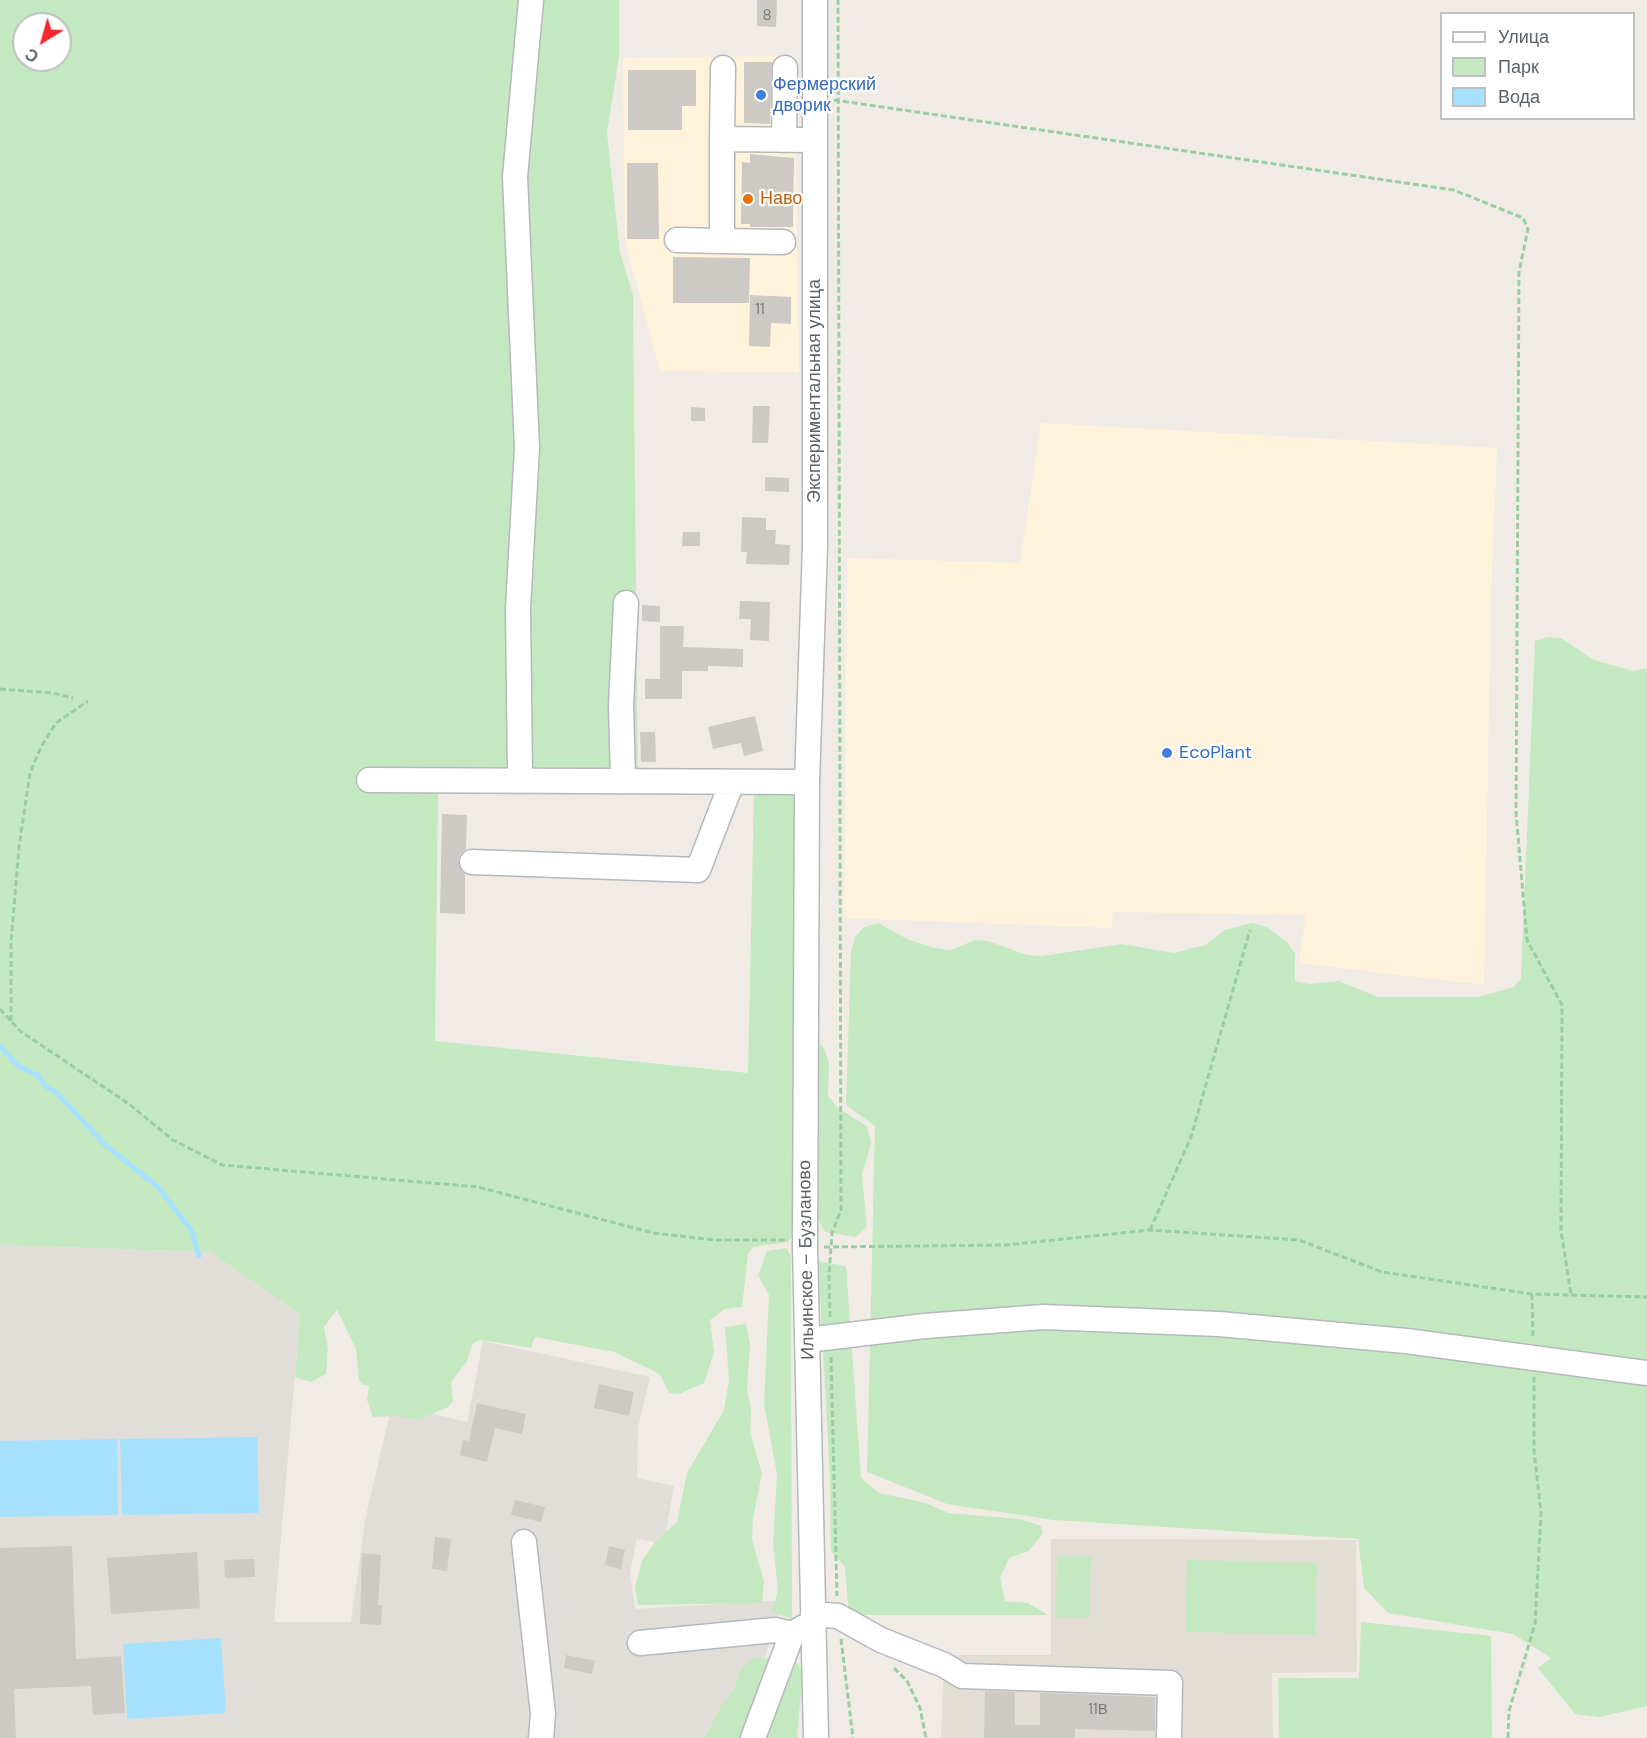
<!DOCTYPE html>
<html>
<head>
<meta charset="utf-8">
<style>
	body { margin:0 }
	#map { position:relative; width:1647px; height:1738px; overflow:hidden; background:#f0ece5; font-family:"DM Sans",sans-serif }
	canvas { display:block }
	.legend { position:absolute; left:1440px; top:12px; width:195px; height:108px; box-sizing:border-box; background:#fff; border:2px solid #bec0c2; margin:0; padding:8px 10px; list-style:none; font-size:18px; color:#5c6266 }
	.legend li { display:flex; align-items:center; gap:12px; height:30px }
	.legend b { width:30px; border:2px solid #bec0c2 }
	.north { position:absolute; left:12px; top:12px; width:60px; height:60px; box-sizing:border-box; background:#fff; border:2px solid #bec0c2; border-radius:50%; rotate:217deg; font-size:16px; font-weight:700; line-height:24px; text-align:center; color:#5c6266 }
	.north::after { content:''; display:block; margin:auto; width:21px; height:27px; background:#f5262e; clip-path:polygon(50% 0,100% 100%,50% 72%,0 100%) }
</style>
</head>
<body>
<div id="map">
<canvas width="1647" height="1738"></canvas>
<ul class="legend">
<li><b style="height:8px;background:#fff"></b>Улица</li>
<li><b style="height:16px;background:#c4e9c0"></b>Парк</li>
<li><b style="height:16px;background:#a6e2ff"></b>Вода</li>
</ul>
<div class="north">С</div>
</div>
<script>
const ctx = document.querySelector('canvas').getContext('2d');
ctx.lineJoin = 'round';
function paint(path, color) { ctx.fillStyle = color; ctx.fill(path, 'evenodd'); }
const shape = rows => new Path2D(rows.map(r => 'M' + r).join(''));
function trace(path, color, width, dash) { ctx.strokeStyle = color; ctx.lineWidth = width; ctx.lineCap = dash ? 'butt' : 'round'; ctx.setLineDash(dash || []); ctx.stroke(path); }
function label(font, color, halo, rows, align = 'center') {
  ctx.font = font + ' "DM Sans",sans-serif'; ctx.lineWidth = 4.5; ctx.setLineDash([]); ctx.textBaseline = 'middle'; ctx.strokeStyle = halo; ctx.fillStyle = color; for (const [text, x, y, turn = 0] of rows) {
    ctx.save(); ctx.translate(x, y); ctx.rotate((+turn || 0) * Math.PI / 180); ctx.textAlign = isNaN(turn) ? turn : align; if (halo) ctx.strokeText(text, 0, 0); ctx.fillText(text, 0, 0); ctx.restore();
  }
}
paint(shape([
	[794,56,799,372,660,371,625,241,623,58],
	[1041,423,1497,448,1491,595,1484,985,1299,963,1306,915,1113,912,1112,928,844,918,847,558,1020,563]
]), '#fff2db');
paint(shape([
	[0,1245,210,1252,300,1314,274,1622,351,1622,365,1520,392,1404,467,1422,483,1341,650,1377,638,1428,637,1478,674,1486,664,1544,637,1539,630,1572,635,1609,785,1600,757,1679,721,1738,0,1738]
]), '#e1ded9');
paint(shape([
	[1051,1539,1356,1540,1357,1672,1272,1673,1273,1738,941,1738,944,1655,1051,1655]
]), '#e2ded5');
paint(shape([
	[0,0,619,0,619,57,607,133,620,253,633,295,638,774,795,771,796,1232,788,1242,753,1247,748,1254,742,1307,725,1309,710,1320,714,1352,704,1383,679,1394,669,1393,661,1376,654,1371,614,1352,535,1337,531,1348,480,1340,473,1343,467,1361,451,1382,453,1401,448,1407,417,1420,397,1416,373,1417,367,1400,369,1386,363,1385,359,1380,356,1349,337,1310,324,1327,328,1349,326,1374,311,1382,295,1377,300,1314,210,1252,0,1245],
	[24,24,60,24,60,60,24,60],
	[754,790,748,1073,435,1041,438,792],
	[1548,637,1561,638,1594,660,1633,671,1647,668,1647,1706,1599,1717,1575,1714,1538,1668,1551,1658,1513,1634,1388,1613,1364,1588,1358,1539,1053,1520,947,1504,867,1472,875,1126,846,1105,851,951,855,937,864,927,878,923,909,940,935,948,951,950,975,940,988,941,1027,955,1042,956,1122,944,1174,953,1205,945,1225,930,1251,923,1267,927,1288,943,1295,954,1295,981,1309,984,1339,981,1378,997,1478,997,1514,987,1521,978,1535,641],
	[819,1043,824,1048,829,1063,828,1096,839,1109,867,1126,871,1143,862,1175,867,1226,856,1237,825,1232,818,1219],
	[786,1248,791,1256,792,1619,772,1612,778,1590,773,1543,777,1474,764,1404,769,1295,758,1275,767,1251],
	[818,1261,846,1266,861,1478,879,1493,926,1503,948,1513,1020,1519,1041,1526,1043,1533,1029,1551,1009,1558,1000,1578,1005,1601,1028,1603,1048,1615,849,1615,845,1567,831,1551,830,1477],
	[746,1324,750,1345,747,1388,751,1411,750,1432,762,1474,753,1518,752,1539,764,1582,762,1603,638,1605,635,1587,642,1561,655,1542,677,1522,687,1473,724,1410,729,1380,725,1327],
	[1057,1555,1091,1556,1089,1618,1056,1617],
	[1187,1560,1317,1563,1315,1635,1185,1632],
	[1361,1622,1491,1636,1492,1738,1279,1738,1278,1678,1359,1678],
	[792,1657,801,1668,802,1682,797,1738,705,1738,720,1708,734,1689,742,1667,753,1659]
]), '#c4e9c0');
paint(shape([
	[257,1437,259,1513,122,1515,120,1439],
	[117,1439,118,1515,0,1517,0,1441],
	[221,1638,226,1713,127,1719,123,1644]
]), '#a6e2ff');
trace(shape([
	[0,1046,17,1065,37,1075,46,1087,56,1092,104,1144,158,1187,191,1230,199,1256]
]), '#a6e2ff', 5);
paint(shape([
	[757,0,777,0,776,27,757,26],
	[744,62,772,62,770,124,744,123],
	[628,70,696,70,696,106,682,106,682,130,628,130],
	[750,154,794,158,793,227,750,227,750,224,741,224,742,162,750,163],
	[627,163,658,163,659,239,627,239],
	[673,257,750,258,749,303,673,303],
	[750,295,791,297,791,324,771,323,770,347,749,346],
	[753,406,770,406,768,443,752,443],
	[691,407,705,408,705,421,691,421],
	[765,477,789,478,789,492,765,491],
	[742,517,766,518,766,530,776,530,775,544,790,545,789,565,746,564,747,552,741,552],
	[683,532,700,532,700,546,682,546],
	[740,601,770,602,769,641,750,640,751,619,739,619],
	[642,605,660,606,660,622,642,621],
	[660,626,684,626,683,647,743,649,743,667,708,666,708,671,682,671,682,699,645,699,645,679,660,679],
	[755,716,763,751,744,756,741,743,713,749,708,727],
	[640,732,655,732,656,762,641,762],
	[442,814,467,815,466,849,460,854,458,862,465,874,465,914,440,913],
	[599,1384,634,1392,629,1416,594,1408],
	[477,1403,526,1414,522,1434,495,1428,487,1462,460,1455,463,1440,469,1441],
	[515,1500,545,1507,541,1522,511,1515],
	[435,1537,451,1539,447,1571,432,1569],
	[72,1546,76,1659,121,1656,125,1713,93,1715,91,1686,14,1689,16,1738,0,1738,0,1548],
	[609,1546,625,1550,621,1569,605,1565],
	[197,1552,200,1608,111,1614,107,1558],
	[362,1553,381,1555,378,1605,382,1605,381,1625,360,1624],
	[254,1559,255,1577,225,1578,224,1560],
	[566,1655,595,1661,592,1674,564,1668],
	[985,1691,1015,1692,1015,1725,1040,1725,1040,1693,1155,1697,1155,1731,1075,1729,1075,1738,984,1738]
]), '#cdc9c4');
const minor = shape([
	[815,0,815,546,807,782,805,1246,816,1738],
	[722,139,723,68],
	[784,140,785,68],
	[677,240,722,241],
	[783,242,722,241,722,139,814,140],
	[369,780,807,782],
	[520,780,518,608,527,448,515,177,531,0],
	[623,781,621,705,626,603],
	[472,862,698,870,732,782],
	[807,1340,925,1326,1043,1317,1219,1324,1406,1341,1647,1373],
	[524,1542,543,1714,541,1738],
	[813,1614,838,1616,881,1640,944,1665,962,1676,1170,1683,1169,1738],
	[640,1643,775,1630,792,1634],
	[753,1738,792,1634,804,1627]
]);
trace(minor, '#b5b8bc', 27);
trace(shape([
	[834,100,1454,190,1523,218,1528,229,1519,272,1516,813,1527,940,1562,1005,1561,1231,1571,1294],
	[0,689,53,693,73,698],
	[0,1009,20,1031,129,1104,173,1140,222,1165,478,1187,653,1233,716,1240,785,1240],
	[11,1021,11,942,19,847,30,773,41,747,56,723,88,701],
	[1150,1230,1191,1137,1250,930],
	[824,1247,1006,1245,1150,1230,1299,1240,1382,1272,1532,1294,1647,1297],
	[1532,1294,1533,1337],
	[830,1317,829,1275,832,1233,841,1210,838,0],
	[831,1357,837,1596],
	[841,1639,853,1738],
	[894,1668,907,1681,920,1708,926,1738],
	[1508,1738,1509,1711,1535,1624,1541,1513,1534,1451,1534,1377]
]), '#9acda2', 3, [6, 3]);
trace(minor, '#fff', 24);
for (const [x, y, r, color] of [
	[761,95,6,"#3f7fe0"],
	[748,199,6,"#e8710a"],
	[1167,753,6,"#3f7fe0"]
]) { const dot = new Path2D(); dot.arc(x, y, r, 0, 2 * Math.PI); ctx.fillStyle = color; ctx.fill(dot); trace(dot, '#fff', 2); }
label('15px', '#787c7e', null, [
	["8",767,16],
	["11",760,310],
	["11В",1098,1710]
]);
label('18px', '#366cbe', '#fff', [
	["Фермерский",773,85],
	["дворик",773,106],
	["EcoPlant",1179,753]
], 'left');
label('18px', '#c56008', '#fff', [
	["Наво",760,199]
], 'left');
label('18px', '#5c6266', '#fff', [
	["Экспериментальная улица",815,391,-90],
	["Ильинское – Бузланово",807,1260,-91]
]);
</script>
</body>
</html>
